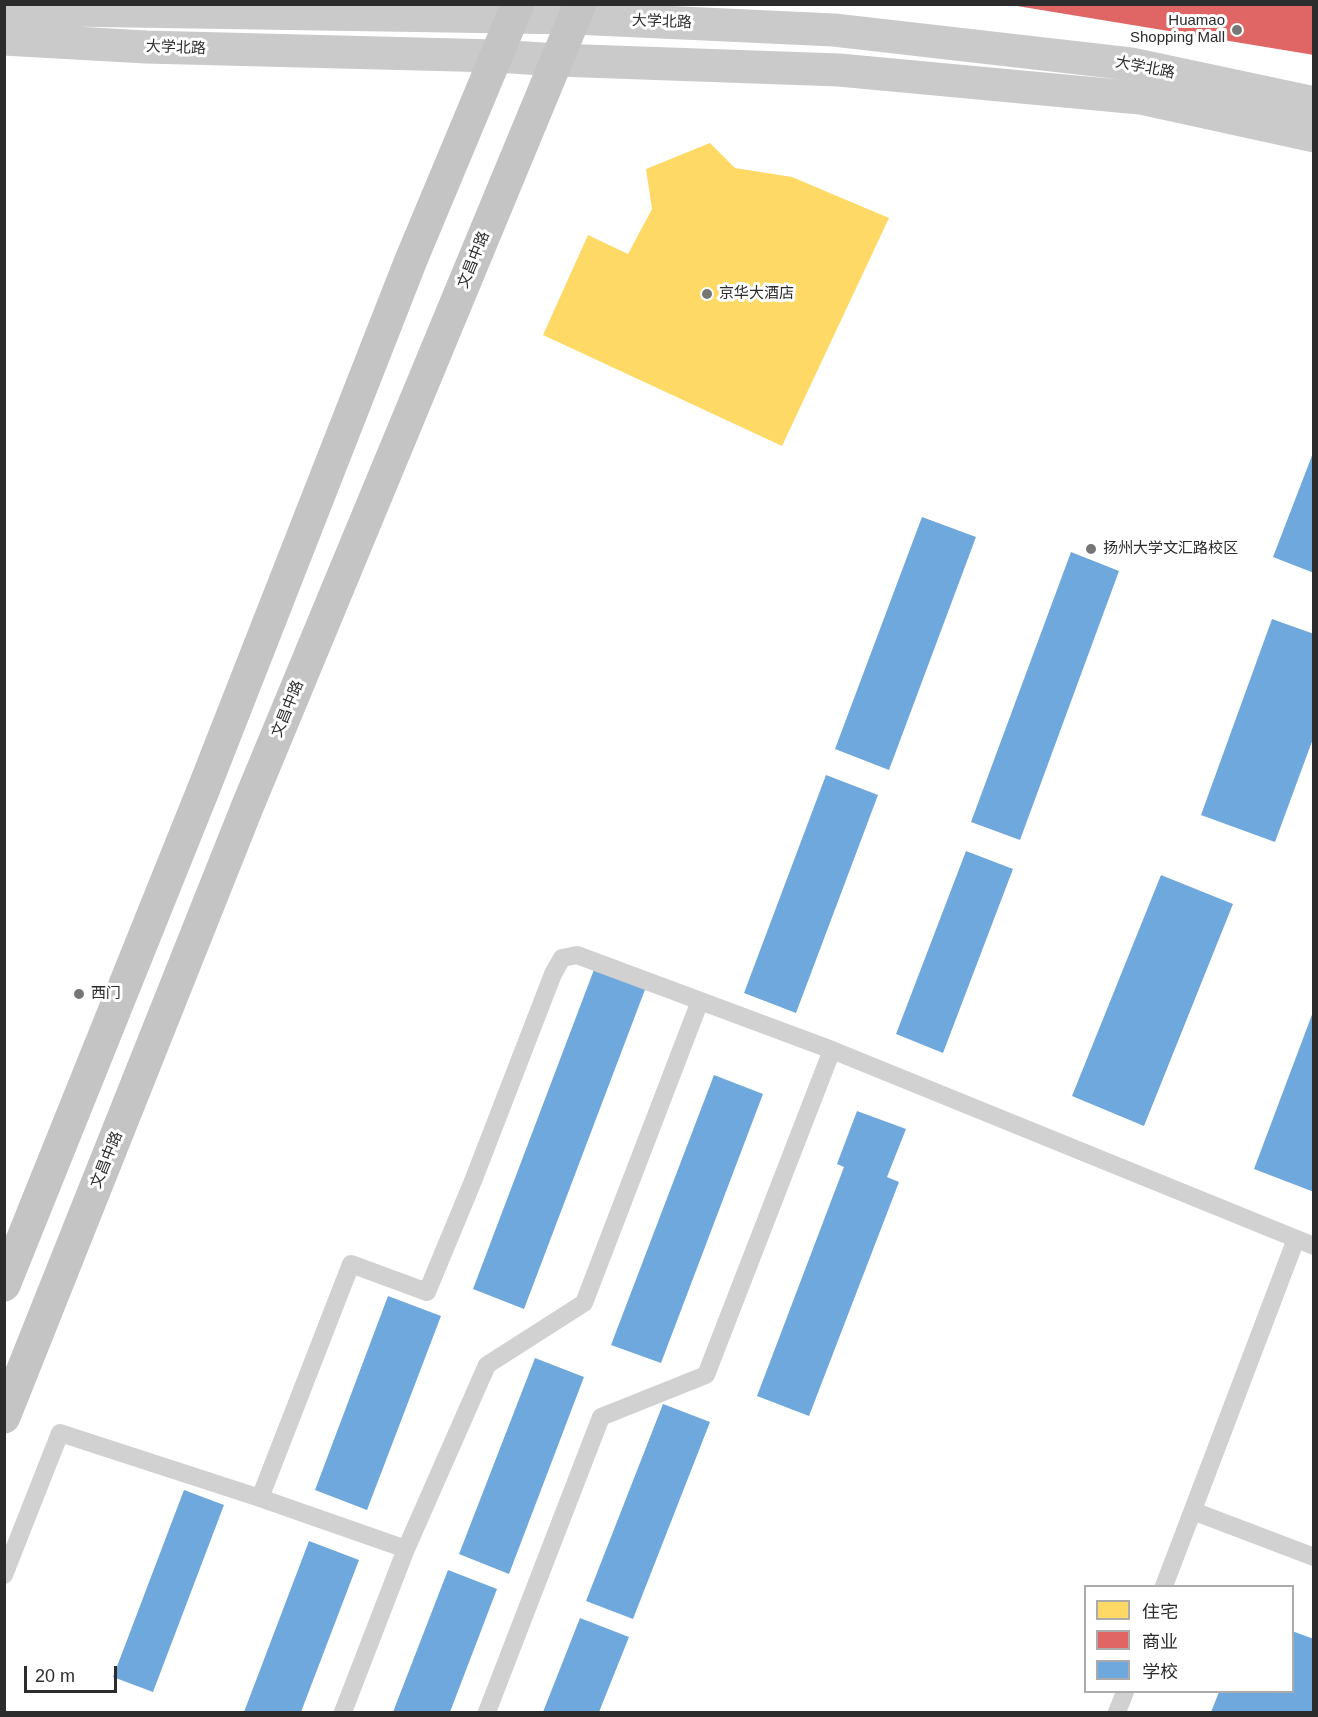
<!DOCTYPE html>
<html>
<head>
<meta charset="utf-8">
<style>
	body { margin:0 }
	#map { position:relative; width:1318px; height:1717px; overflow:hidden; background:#fff; font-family:Arial,"Noto Sans SC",sans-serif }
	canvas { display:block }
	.frame { position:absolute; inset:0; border:6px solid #2c2c2c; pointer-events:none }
	.legend { position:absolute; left:1084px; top:1585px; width:210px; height:108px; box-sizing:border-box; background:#fff; border:2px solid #ababab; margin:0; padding:8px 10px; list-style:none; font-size:18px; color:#2c2c2c }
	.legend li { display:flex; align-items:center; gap:12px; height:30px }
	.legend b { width:30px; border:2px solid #ababab }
	.scale { position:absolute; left:24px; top:1666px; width:93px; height:27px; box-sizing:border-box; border:3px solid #2c2c2c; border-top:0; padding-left:8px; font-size:18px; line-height:21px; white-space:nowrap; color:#2c2c2c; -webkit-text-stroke:4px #fff; paint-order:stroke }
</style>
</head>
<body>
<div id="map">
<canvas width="1318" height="1717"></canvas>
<div class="frame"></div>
<ul class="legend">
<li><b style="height:16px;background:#ffd966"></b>住宅</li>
<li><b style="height:16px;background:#e06666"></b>商业</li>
<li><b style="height:16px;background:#6fa8dc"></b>学校</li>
</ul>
<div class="scale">20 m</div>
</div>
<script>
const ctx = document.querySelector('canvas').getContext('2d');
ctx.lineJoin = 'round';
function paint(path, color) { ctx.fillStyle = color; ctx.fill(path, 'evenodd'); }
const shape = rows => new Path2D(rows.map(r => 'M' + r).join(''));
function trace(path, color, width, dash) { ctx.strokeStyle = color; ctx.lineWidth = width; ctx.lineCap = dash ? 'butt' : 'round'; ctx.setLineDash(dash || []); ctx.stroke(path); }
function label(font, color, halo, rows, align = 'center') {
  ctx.font = font + ' Arial,"Noto Sans SC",sans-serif'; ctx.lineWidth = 6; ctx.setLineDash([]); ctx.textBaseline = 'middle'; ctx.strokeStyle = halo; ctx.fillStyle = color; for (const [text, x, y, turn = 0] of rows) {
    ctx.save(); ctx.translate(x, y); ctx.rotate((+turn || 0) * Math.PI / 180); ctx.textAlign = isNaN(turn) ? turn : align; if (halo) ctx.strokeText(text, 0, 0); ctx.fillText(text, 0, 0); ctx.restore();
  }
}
paint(shape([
	[710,143,735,168,792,177,889,218,782,446,543,335,588,235,628,254,652,209,646,169]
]), '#ffd966');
paint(shape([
	[1017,4,1314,4,1314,55,1017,6]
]), '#e06666');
paint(shape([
	[1313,453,1314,453,1314,573,1273,557],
	[922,517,976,537,889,770,835,749],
	[1071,552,1119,571,1020,840,971,822],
	[1272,619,1314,634,1314,736,1275,842,1201,815],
	[826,775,878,795,796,1013,744,993],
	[966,851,1013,869,943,1053,896,1034],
	[1161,875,1233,904,1144,1126,1072,1096],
	[595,967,646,987,524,1309,473,1289],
	[1313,1012,1314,1012,1314,1192,1254,1169],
	[714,1075,763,1094,661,1363,611,1345],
	[857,1111,906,1129,887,1177,899,1182,809,1416,757,1396,844,1167,837,1164],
	[388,1296,441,1316,367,1510,315,1490],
	[535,1358,584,1377,509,1574,459,1554],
	[663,1404,710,1422,633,1619,586,1601],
	[184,1490,224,1505,153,1692,113,1677],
	[309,1541,359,1560,301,1712,244,1712],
	[448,1570,497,1589,450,1712,393,1712],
	[580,1618,629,1637,599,1712,543,1712],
	[1292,1631,1314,1639,1314,1712,1211,1712,1219,1692,1292,1692]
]), '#6fa8dc');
trace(shape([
	[260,1498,406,1549,487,1365,584,1303,700,1001],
	[1193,1511,1314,1557],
	[4,1575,60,1433,260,1498,351,1264,427,1292,473,1181,553,974,562,958,577,955,832,1050,1314,1246],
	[1164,1586,1296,1239],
	[343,1712,406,1549],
	[487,1712,601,1417,706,1375,832,1050],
	[1117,1712,1125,1692]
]), '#d1d1d1', 18);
trace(shape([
	[4,9,574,18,834,30,1131,64,1314,103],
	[4,39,146,47,496,56,557,60,839,70,1140,98,1314,136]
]), '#cacaca', 33);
trace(shape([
	[4,1285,204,788,411,260,518,4],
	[4,1417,248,805,580,4]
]), '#c4c4c4', 33);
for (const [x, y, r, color] of [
	[1237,30,6,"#767676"],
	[707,294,6,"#767676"],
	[1091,549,6,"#767676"],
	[79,994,6,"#767676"]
]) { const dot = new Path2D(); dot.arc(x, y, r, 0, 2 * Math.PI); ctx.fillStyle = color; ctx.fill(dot); trace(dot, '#fff', 2); }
label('15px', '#2c2c2c', '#fff', [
	["Huamao",1225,21,"right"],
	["Shopping Mall",1225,38,"right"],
	["京华大酒店",719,294],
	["扬州大学文汇路校区",1103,549],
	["西门",91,994]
], 'left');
label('15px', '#2c2c2c', '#fff', [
	["大学北路",662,22,2],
	["大学北路",176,48,2],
	["大学北路",1145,68,11],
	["文昌中路",474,260,-68],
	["文昌中路",288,709,-68],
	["文昌中路",107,1160,-68]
]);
</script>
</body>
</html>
